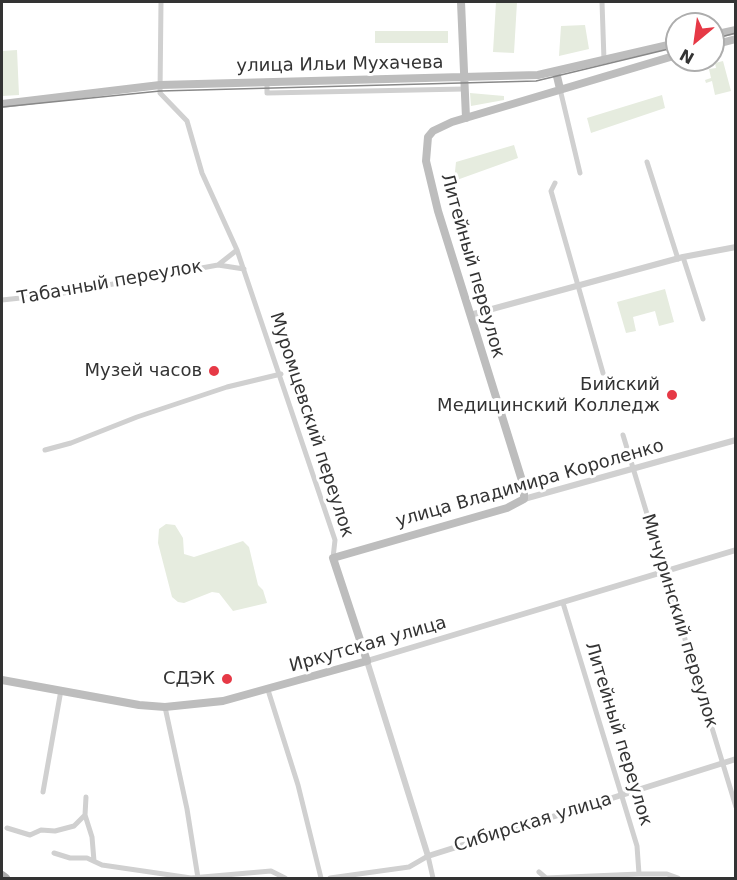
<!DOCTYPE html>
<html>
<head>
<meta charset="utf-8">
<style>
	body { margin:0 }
	#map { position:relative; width:737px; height:880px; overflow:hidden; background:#fff; font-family:"DejaVu Sans",sans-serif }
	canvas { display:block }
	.frame { position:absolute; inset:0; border:3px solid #333; pointer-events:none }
	.north { position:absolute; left:665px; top:12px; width:60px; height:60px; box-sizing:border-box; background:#fff; border:2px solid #adadad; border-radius:50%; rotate:209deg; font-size:16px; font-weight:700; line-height:24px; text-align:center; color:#333 }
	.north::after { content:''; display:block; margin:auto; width:21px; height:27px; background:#e63946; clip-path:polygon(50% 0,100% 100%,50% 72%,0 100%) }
</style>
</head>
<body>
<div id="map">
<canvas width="737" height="880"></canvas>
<div class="frame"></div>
<div class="north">N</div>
</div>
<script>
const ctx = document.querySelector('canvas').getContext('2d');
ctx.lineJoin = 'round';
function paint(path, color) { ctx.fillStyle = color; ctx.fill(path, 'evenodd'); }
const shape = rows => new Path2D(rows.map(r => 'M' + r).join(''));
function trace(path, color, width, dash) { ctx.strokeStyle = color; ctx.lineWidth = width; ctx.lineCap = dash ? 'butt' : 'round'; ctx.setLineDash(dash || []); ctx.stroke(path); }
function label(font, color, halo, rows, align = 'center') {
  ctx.font = font + ' "DejaVu Sans",sans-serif'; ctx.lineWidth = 6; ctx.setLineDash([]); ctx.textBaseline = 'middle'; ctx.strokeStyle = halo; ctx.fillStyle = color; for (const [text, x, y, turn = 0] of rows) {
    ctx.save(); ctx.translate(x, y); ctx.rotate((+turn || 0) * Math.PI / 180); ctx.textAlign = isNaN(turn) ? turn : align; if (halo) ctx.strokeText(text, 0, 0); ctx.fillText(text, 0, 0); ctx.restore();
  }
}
paint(shape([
	[496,2,517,2,514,53,493,52],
	[585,25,589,49,559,56,561,26],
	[375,31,448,31,448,43,375,43],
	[17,50,19,95,2,96,2,51],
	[723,61,731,91,715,95,712,81,706,83,705,80,711,78,709,69,716,68,715,63],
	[470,93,504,96,504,100,471,106],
	[662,95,665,108,591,133,587,118],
	[514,145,518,158,454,181,456,162],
	[665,289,674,322,659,326,655,311,633,317,636,331,626,333,617,302],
	[166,524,175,525,183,538,184,554,194,557,243,541,249,547,258,585,263,590,267,603,233,611,219,593,212,592,184,603,178,602,172,597,158,543,159,529]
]), '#e6ecdf');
trace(shape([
	[161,2,160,93,187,121,202,173,237,250,335,540,333,558],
	[602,2,604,60],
	[267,82,267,93,464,89],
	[560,89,580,173],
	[647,162,678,259],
	[555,183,551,191,603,373],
	[237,250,218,265,244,269],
	[683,257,703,319],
	[2,300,58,294,218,265],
	[623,435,736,807],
	[45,450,71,443,137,417,227,387,281,374],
	[563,603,637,846,639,874],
	[268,690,298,785,321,878],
	[165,707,187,809,198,878],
	[43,792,61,690],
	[85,815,92,837,94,861],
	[7,828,30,835,41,830,55,831,74,826,85,815,86,797],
	[54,853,70,858,87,858,102,865,191,878,271,871,285,878],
	[539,872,546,878,639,874,667,874,678,878],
	[330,878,409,867,428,856,433,878]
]), '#d0d0d0', 5);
trace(shape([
	[470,315,683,257,736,247],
	[524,499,736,440],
	[736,550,367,661,428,856,736,759]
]), '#d0d0d0', 6);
trace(shape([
	[461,2,466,118],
	[713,35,736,30],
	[713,45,736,39],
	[556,72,560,89],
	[2,104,160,85,538,75,677,43],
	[2,680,139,705,165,707,223,701,367,661,333,558,507,508,524,499,524,487,438,211,426,161,428,137,433,131,452,122,677,55]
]), '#bdbdbd', 8);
trace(shape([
	[2,875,6,878]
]), '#ababab', 8);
trace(shape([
	[713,39,736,33],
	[2,107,160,91,536,81,677,47]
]), '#888', 1.5);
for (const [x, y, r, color] of [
	[214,371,6,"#e63946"],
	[672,395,6,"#e63946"],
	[227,679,6,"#e63946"]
]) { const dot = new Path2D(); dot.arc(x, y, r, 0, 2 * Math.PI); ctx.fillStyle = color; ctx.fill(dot); trace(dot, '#fff', 2); }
label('18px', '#333', '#fff', [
	["улица Ильи Мухачева",340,65,-1],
	["Литейный переулок",472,266,74],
	["Табачный переулок",110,283,-10],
	["Муромцевский переулок",311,425,72],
	["улица Владимира Короленко",530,484,-16],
	["Мичуринский переулок",679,621,73],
	["Иркутская улица",368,645,-16],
	["Литейный переулок",618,734,73],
	["Сибирская улица",533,823,-17]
]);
label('18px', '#333', '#fff', [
	["Музей часов",202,371],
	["Бийский",660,385],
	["Медицинский Колледж",660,406],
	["СДЭК",215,679]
], 'right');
</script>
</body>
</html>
